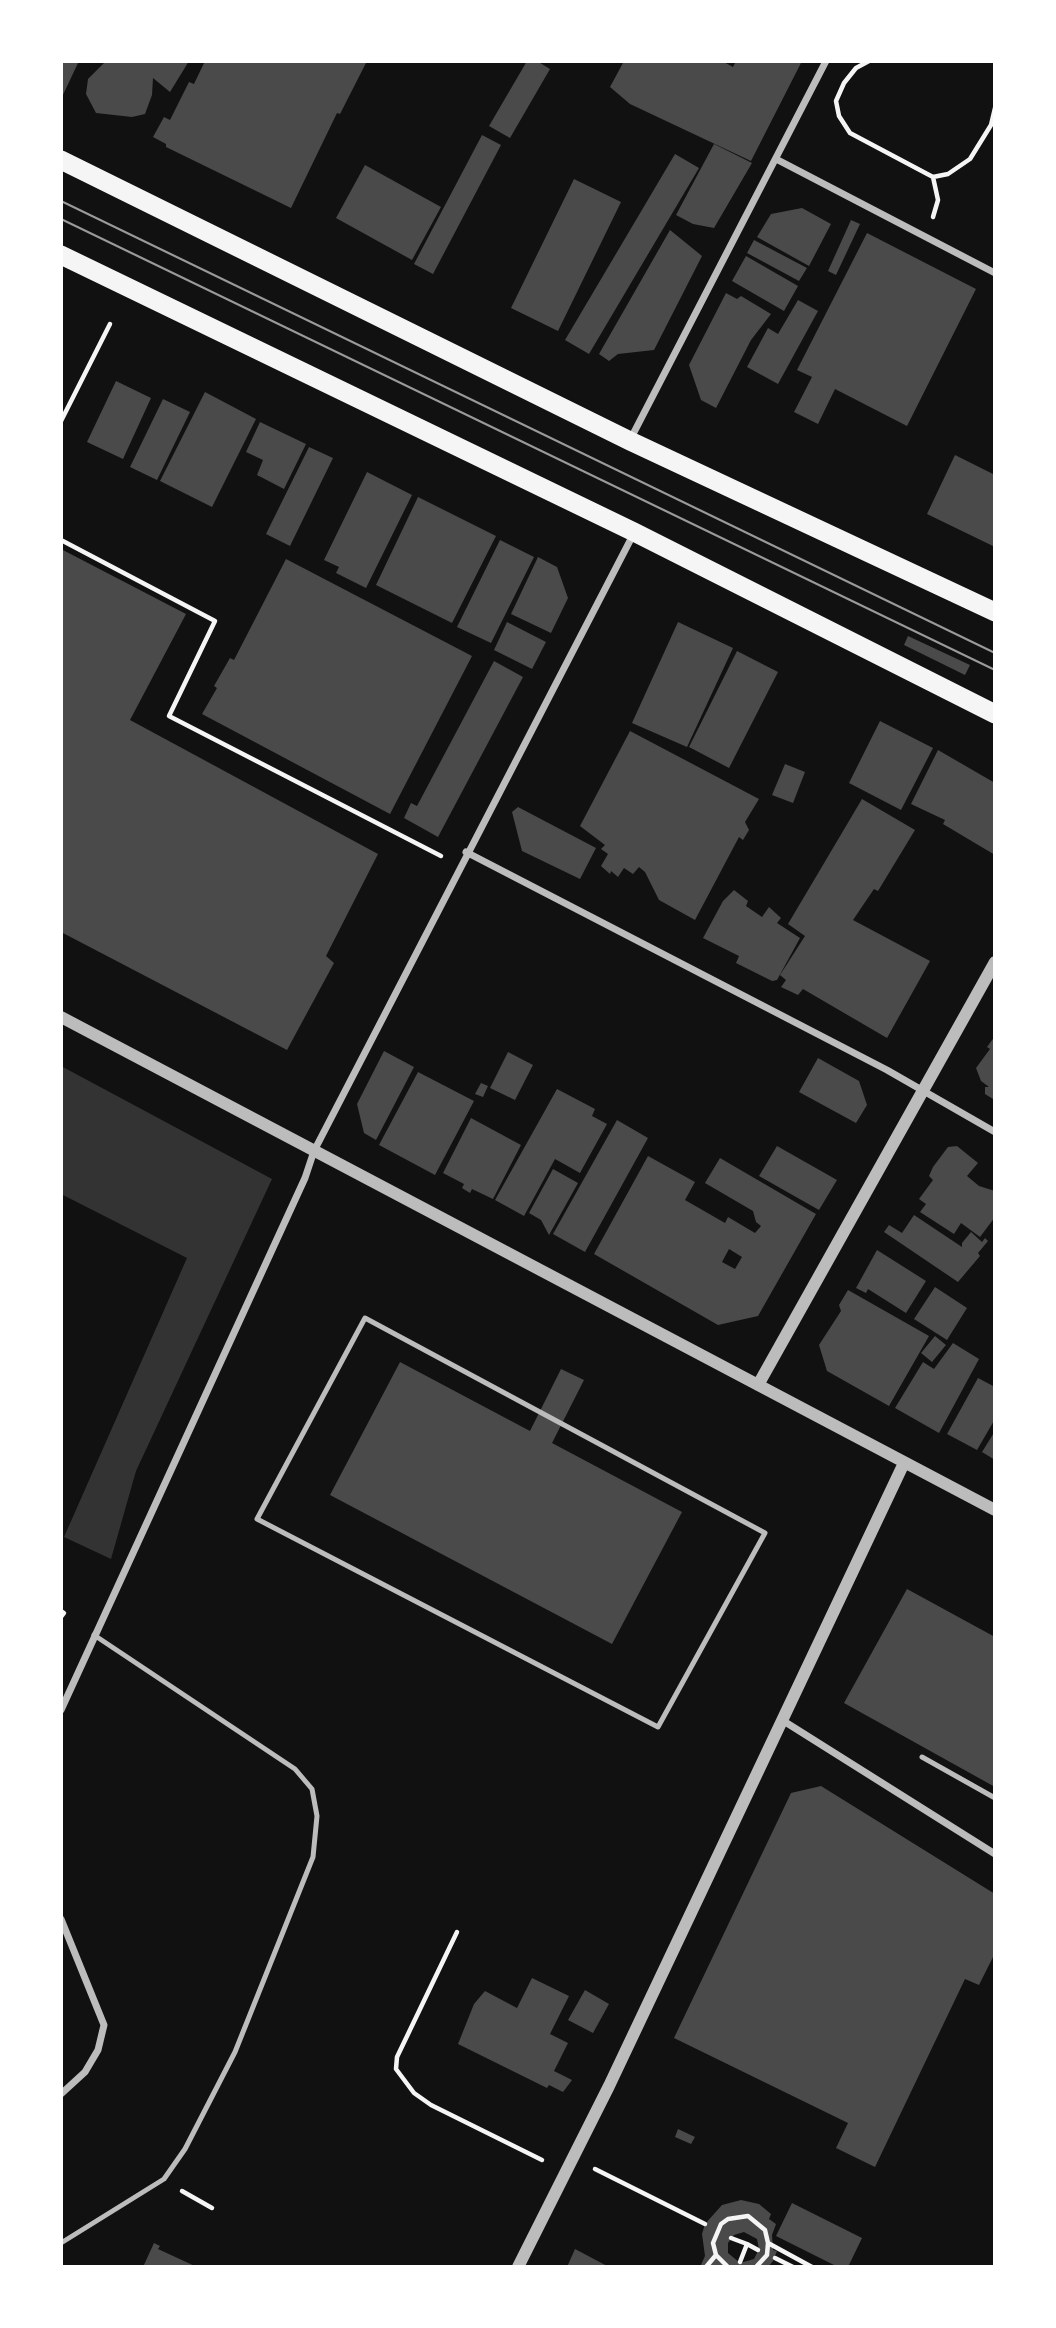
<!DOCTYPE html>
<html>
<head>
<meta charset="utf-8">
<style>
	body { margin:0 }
	#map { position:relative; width:1056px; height:2328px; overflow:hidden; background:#111; font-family:"PT Sans Narrow",sans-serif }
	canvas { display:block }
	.frame { position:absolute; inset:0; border:63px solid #fff; pointer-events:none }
</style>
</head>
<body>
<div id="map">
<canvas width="1056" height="2328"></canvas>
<div class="frame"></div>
</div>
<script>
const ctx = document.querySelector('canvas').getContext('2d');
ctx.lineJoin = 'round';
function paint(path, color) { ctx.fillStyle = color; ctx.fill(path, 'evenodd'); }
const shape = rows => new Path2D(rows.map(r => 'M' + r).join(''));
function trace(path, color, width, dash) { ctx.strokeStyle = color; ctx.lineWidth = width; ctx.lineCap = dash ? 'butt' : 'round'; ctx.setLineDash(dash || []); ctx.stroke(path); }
paint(shape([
	[61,1066,272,1179,136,1471,111,1559,64,1537,187,1258,61,1194]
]), '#333');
paint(shape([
	[61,61,79,61,61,99],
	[106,61,189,61,170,92,153,78,152,95,145,114,132,117,96,113,86,94,88,79],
	[205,61,367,61,340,114,337,113,291,208,166,147,166,144,153,137,164,117,170,120,189,82,194,84],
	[527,61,537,61,550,69,510,138,489,126],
	[624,61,722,61,733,67,736,61,802,61,751,161,630,104,610,87],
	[482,135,501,145,433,274,414,264],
	[714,144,752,163,714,228,693,224,676,215],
	[675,154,699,168,589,354,565,340],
	[365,165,441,207,412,260,336,218],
	[574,179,621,202,558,331,511,308],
	[802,208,831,224,809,266,757,237,771,214],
	[851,220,860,224,836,275,828,271],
	[670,230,702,256,654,350,618,354,609,361,599,354],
	[867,233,976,289,907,426,835,389,818,424,794,412,812,377,797,370],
	[754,240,807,268,799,281,747,253],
	[746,256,798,286,784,311,732,281],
	[726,293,737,299,741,296,771,314,751,340,716,408,701,400,689,365],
	[798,300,818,311,778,384,747,367,768,328,778,334],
	[116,381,151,398,123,459,87,442],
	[205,392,256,419,212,507,160,481],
	[163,399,190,412,157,480,130,467],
	[260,422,306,444,284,489,257,475,263,460,246,452],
	[309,447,333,458,290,546,266,534],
	[955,455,995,475,995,547,927,514],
	[367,472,412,495,366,588,336,573,339,567,324,560],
	[418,497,496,536,452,623,376,585],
	[500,540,534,557,491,643,457,627],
	[61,549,186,614,130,720,378,854,326,956,334,963,287,1050,61,932],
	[538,557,557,567,568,598,551,633,511,614],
	[286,559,472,656,390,814,202,714,217,688,214,686,230,658,234,660],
	[507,622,546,642,532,669,494,650],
	[678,622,733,648,687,747,632,723],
	[908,636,970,665,965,675,904,645],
	[737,651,778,672,729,768,689,747],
	[494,661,523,677,438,837,404,818,411,803,417,806],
	[880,721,933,748,901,810,849,783],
	[630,731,759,799,745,822,749,830,743,840,739,837,695,920,659,900,645,872,639,867,633,874,624,868,618,877,611,871,610,874,601,866,608,854,601,849,605,845,580,826],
	[938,750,995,783,995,855,943,824,945,820,911,804],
	[785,764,805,772,793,803,772,795],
	[862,799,915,830,878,891,874,889,853,920,930,961,887,1038,803,989,798,995,781,987,786,980,780,975,805,936,788,924],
	[518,807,596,848,580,879,522,851,512,812],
	[734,890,748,901,746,906,762,917,769,907,781,918,777,923,800,938,777,980,772,981,736,963,739,956,703,938,723,901],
	[995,1036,995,1096,993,1099,985,1094,985,1087,989,1087,981,1081,976,1068,990,1049,987,1047],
	[384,1051,414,1067,376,1140,364,1133,357,1104],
	[508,1052,533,1065,515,1100,490,1088],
	[818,1058,859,1081,867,1105,856,1123,799,1092],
	[418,1072,474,1101,435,1175,379,1145],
	[481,1083,488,1086,483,1097,475,1094],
	[557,1089,595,1109,592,1116,607,1124,580,1173,555,1159,524,1216,495,1200],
	[471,1118,521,1145,493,1199,472,1189,470,1193,462,1188,464,1184,443,1173],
	[617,1120,648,1138,585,1252,553,1234],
	[777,1146,837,1180,819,1210,759,1176],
	[957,1146,978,1163,967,1176,979,1186,995,1191,995,1217,980,1237,961,1223,954,1234,920,1212,926,1204,919,1199,933,1180,929,1176,933,1167,948,1147],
	[648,1156,695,1182,685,1200,725,1223,728,1217,755,1233,761,1226,756,1222,753,1211,705,1183,720,1158,816,1214,758,1316,718,1325,594,1254],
	[729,1249,742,1257,735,1269,722,1262],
	[553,1169,578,1183,549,1235,541,1220,529,1213],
	[914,1215,962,1247,962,1243,971,1232,982,1242,985,1238,988,1241,978,1253,980,1256,958,1282,884,1232,889,1225,902,1233],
	[877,1250,926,1281,906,1313,868,1289,866,1293,856,1288],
	[935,1287,967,1308,947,1340,914,1319],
	[848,1290,929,1336,889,1406,827,1371,819,1345,841,1311,839,1305],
	[935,1336,946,1345,932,1362,921,1353],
	[953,1343,979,1359,939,1433,895,1408,923,1362,934,1369],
	[400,1362,530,1431,561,1369,584,1380,552,1443,682,1512,612,1644,330,1495],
	[978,1378,995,1387,995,1419,977,1450,947,1434],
	[995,1431,995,1460,982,1452],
	[907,1589,995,1637,995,1787,844,1703],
	[821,1786,995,1894,995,1953,979,1985,965,1979,875,2167,836,2148,848,2123,674,2038,791,1793],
	[532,1978,569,1996,550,2034,568,2043,554,2071,572,2080,563,2092,549,2085,547,2088,458,2044,474,2004,485,1991,517,2008],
	[585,1990,609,2004,593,2033,568,2020],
	[678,2129,695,2137,691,2144,675,2137],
	[741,2200,759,2204,771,2214,769,2219,776,2224,772,2235,773,2250,777,2251,773,2261,768,2267,700,2267,705,2256,702,2234,705,2224,722,2205],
	[744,2232,757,2239,759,2249,754,2259,740,2263,728,2253,728,2243,734,2235],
	[792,2203,862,2238,848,2267,838,2267,776,2236],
	[154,2243,160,2246,158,2249,197,2267,143,2267],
	[575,2249,609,2267,567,2267]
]), '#4a4a4a');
trace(shape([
	[869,61,856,68,844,83,836,101,839,116,850,133,933,177,948,174,970,159,991,125,995,108],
	[933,177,938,200,933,217],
	[61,421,110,324],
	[61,540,215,621,169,716,441,856],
	[61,1611,64,1613,61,1617],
	[457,1932,397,2057,396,2069,414,2093,431,2105,542,2160],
	[595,2169,705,2224],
	[182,2191,212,2208],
	[731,2238,747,2244],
	[716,2255,728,2267],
	[775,2258,793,2267],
	[740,2262,747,2244,758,2250],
	[706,2267,716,2255,713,2243,721,2224,728,2219,748,2216,765,2230,768,2243,812,2267],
	[756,2267,767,2255,768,2243]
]), '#f5f5f5', 4.5);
trace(shape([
	[365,1318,765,1533,658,1727,257,1519,365,1318],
	[922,1757,995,1798],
	[61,2243,164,2179,185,2149,235,2052,313,1857,317,1816,312,1789,295,1769,94,1635]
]), '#bcbcbc', 5);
trace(shape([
	[776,159,995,273],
	[630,440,826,61],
	[466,852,887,1070,995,1132],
	[61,1710,305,1178,314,1151,634,533],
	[782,1720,995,1854],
	[61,1919,104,2025,98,2050,85,2072,61,2094]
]), '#bcbcbc', 7);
trace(shape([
	[61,1017,995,1510],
	[758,1385,995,962],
	[518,2267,609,2086,904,1463]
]), '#bcbcbc', 12);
trace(shape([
	[61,160,630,441,995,612],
	[61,255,634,532,995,714]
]), '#f5f5f5', 19);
trace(shape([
	[61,201,995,653],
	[61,219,995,670]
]), '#9a9a9a', 2);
</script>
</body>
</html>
